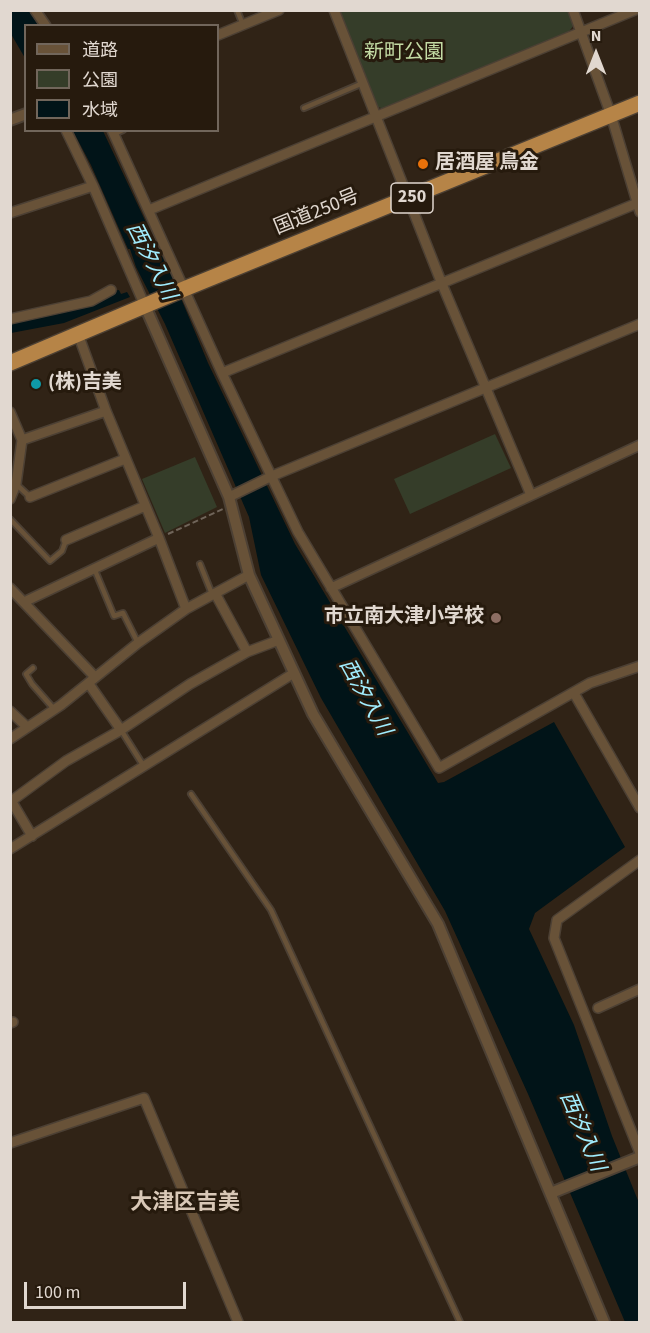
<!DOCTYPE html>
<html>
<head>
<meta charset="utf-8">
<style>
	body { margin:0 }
	#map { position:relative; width:650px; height:1333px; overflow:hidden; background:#302316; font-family:"Source Sans 3","Noto Sans JP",sans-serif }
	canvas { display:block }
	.frame { position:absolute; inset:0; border:12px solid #e1d8d0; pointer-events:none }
	.legend { position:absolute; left:24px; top:24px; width:195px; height:108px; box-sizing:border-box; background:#261a0d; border:2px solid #71665b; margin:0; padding:8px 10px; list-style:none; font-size:18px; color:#e1d8d0 }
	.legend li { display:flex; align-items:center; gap:12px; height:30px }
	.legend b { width:30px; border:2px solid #71665b }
	.north { position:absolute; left:566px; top:24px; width:60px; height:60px; -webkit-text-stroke:4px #261a0d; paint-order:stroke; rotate:0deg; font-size:16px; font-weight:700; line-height:24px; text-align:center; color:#e1d8d0 }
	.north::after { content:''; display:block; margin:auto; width:21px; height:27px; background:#e1d8d0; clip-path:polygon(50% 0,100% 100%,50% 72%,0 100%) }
	.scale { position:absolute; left:24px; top:1282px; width:162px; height:27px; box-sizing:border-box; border:3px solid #e1d8d0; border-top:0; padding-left:8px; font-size:18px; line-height:21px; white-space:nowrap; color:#e1d8d0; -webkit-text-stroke:4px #261a0d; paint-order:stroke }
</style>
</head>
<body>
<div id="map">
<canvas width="650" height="1333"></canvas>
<div class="frame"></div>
<ul class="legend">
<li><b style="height:8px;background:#685238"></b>道路</li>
<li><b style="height:16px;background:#353d29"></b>公園</li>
<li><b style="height:16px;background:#011418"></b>水域</li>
</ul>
<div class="north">N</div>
<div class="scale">100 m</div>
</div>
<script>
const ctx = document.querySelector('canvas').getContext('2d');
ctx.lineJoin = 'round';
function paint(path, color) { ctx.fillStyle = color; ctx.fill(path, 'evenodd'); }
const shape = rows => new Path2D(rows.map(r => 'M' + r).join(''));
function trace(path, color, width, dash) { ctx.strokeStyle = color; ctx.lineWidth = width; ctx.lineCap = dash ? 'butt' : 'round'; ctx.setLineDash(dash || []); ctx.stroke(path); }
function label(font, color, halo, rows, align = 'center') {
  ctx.font = font + ' "Source Sans 3","Noto Sans JP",sans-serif'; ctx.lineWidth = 6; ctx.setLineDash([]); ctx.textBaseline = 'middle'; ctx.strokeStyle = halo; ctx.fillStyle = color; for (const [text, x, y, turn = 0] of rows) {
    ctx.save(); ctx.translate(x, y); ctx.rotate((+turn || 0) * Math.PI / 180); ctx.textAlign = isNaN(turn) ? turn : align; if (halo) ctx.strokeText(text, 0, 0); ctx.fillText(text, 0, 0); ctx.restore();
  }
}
paint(shape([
	[340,11,568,11,573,26,568,33,384,109,378,107],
	[495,434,511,468,410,514,394,479],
	[195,457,217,507,165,533,142,479]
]), '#353d29');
paint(shape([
	[10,11,29,11,38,25,26,26,25,58,11,34],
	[73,131,103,131,175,284,208,363,295,544,438,783,444,782,554,722,625,847,535,913,529,929,574,1025,612,1136,639,1203,639,1322,625,1322,528,1094,445,911,321,698,261,575,249,517,165,324,136,267,130,249,128,249,91,165],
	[119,290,121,294,127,292,130,297,64,323,11,333,10,323,70,310,102,300,113,291]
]), '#011418');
const service = shape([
	[237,10,243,25],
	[304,108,363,83],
	[114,134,123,130],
	[16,484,30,497],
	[10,519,50,561,62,551,66,540],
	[200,564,212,594],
	[94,568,114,616,123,613,138,643],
	[33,668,26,674,32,684,54,709],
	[121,730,143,765],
	[191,794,271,910,460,1322]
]);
const minor = shape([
	[35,10,46,26],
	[334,10,442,284,531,495],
	[573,10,611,115,640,212],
	[218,35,279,10],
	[66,130,93,186,145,306],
	[112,130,222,373,298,532,439,768,590,683,640,666],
	[149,210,635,10],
	[10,213,93,186],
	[10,319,91,301,111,290],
	[78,334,106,411,159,538,186,609],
	[222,373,640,202],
	[10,412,22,440,16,484,10,499],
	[22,440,106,411],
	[30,497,125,459],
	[229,497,272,476,640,324],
	[66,540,145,506],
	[10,588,95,677],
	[331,588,640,445],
	[215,593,247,652],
	[24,602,159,538],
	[89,684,121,730],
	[574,693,640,808],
	[10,711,27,727],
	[10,739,61,705,138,643,186,609,249,575],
	[10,802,66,761,121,730,190,684,247,652,279,640],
	[12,802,32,836],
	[10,849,294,673],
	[640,860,557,920,554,938,640,1153],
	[598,1008,640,989],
	[10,1023,13,1022],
	[10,1143,144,1098,238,1322]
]);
const tertiary = shape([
	[10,120,26,114],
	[145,306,229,497,249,575,313,714,438,924,604,1322],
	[551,1193,640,1157]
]);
const trunk = shape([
	[10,363,184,289,640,103]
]);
trace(service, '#4c4034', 8);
trace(minor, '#4c4034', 12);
trace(tertiary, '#4c4034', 14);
trace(trunk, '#4c4034', 18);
trace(shape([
	[168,534,223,509]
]), '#6f6459', 2, [6, 3]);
trace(service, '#685238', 4.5);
trace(minor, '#685238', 9);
trace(tertiary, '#685238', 10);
trace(trunk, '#b68447', 15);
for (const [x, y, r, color] of [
	[423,164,6,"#e8710a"],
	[36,384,6,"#0f9aa8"],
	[496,618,6,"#8d6e63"]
]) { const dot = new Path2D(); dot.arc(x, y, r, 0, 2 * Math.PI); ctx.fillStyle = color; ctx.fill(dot); trace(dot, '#261a0d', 2); }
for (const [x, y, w] of [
	[412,198,42]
]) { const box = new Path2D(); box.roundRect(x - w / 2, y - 15, w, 30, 4.5); ctx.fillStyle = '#261a0d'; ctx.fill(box); trace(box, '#e1d8d0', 1.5); }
label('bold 18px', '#e1d8d0', null, [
	["250",412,198]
]);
label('20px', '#c3dba4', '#261a0d', [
	["新町公園",404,54]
]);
label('bold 20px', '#e1d8d0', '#261a0d', [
	["居酒屋 鳥金",435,164],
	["(株)吉美",48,384],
	["市立南大津小学校",484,618,"right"]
], 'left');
label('20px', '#e1d8d0', '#261a0d', [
	["国道250号",317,213,-22]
]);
label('italic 21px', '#a1edfe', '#261a0d', [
	["西汐入川",150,262,63],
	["西汐入川",364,698,61],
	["西汐入川",581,1132,67]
]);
label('bold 22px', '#d9c8b7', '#261a0d', [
	["大津区吉美",185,1204]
]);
</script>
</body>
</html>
